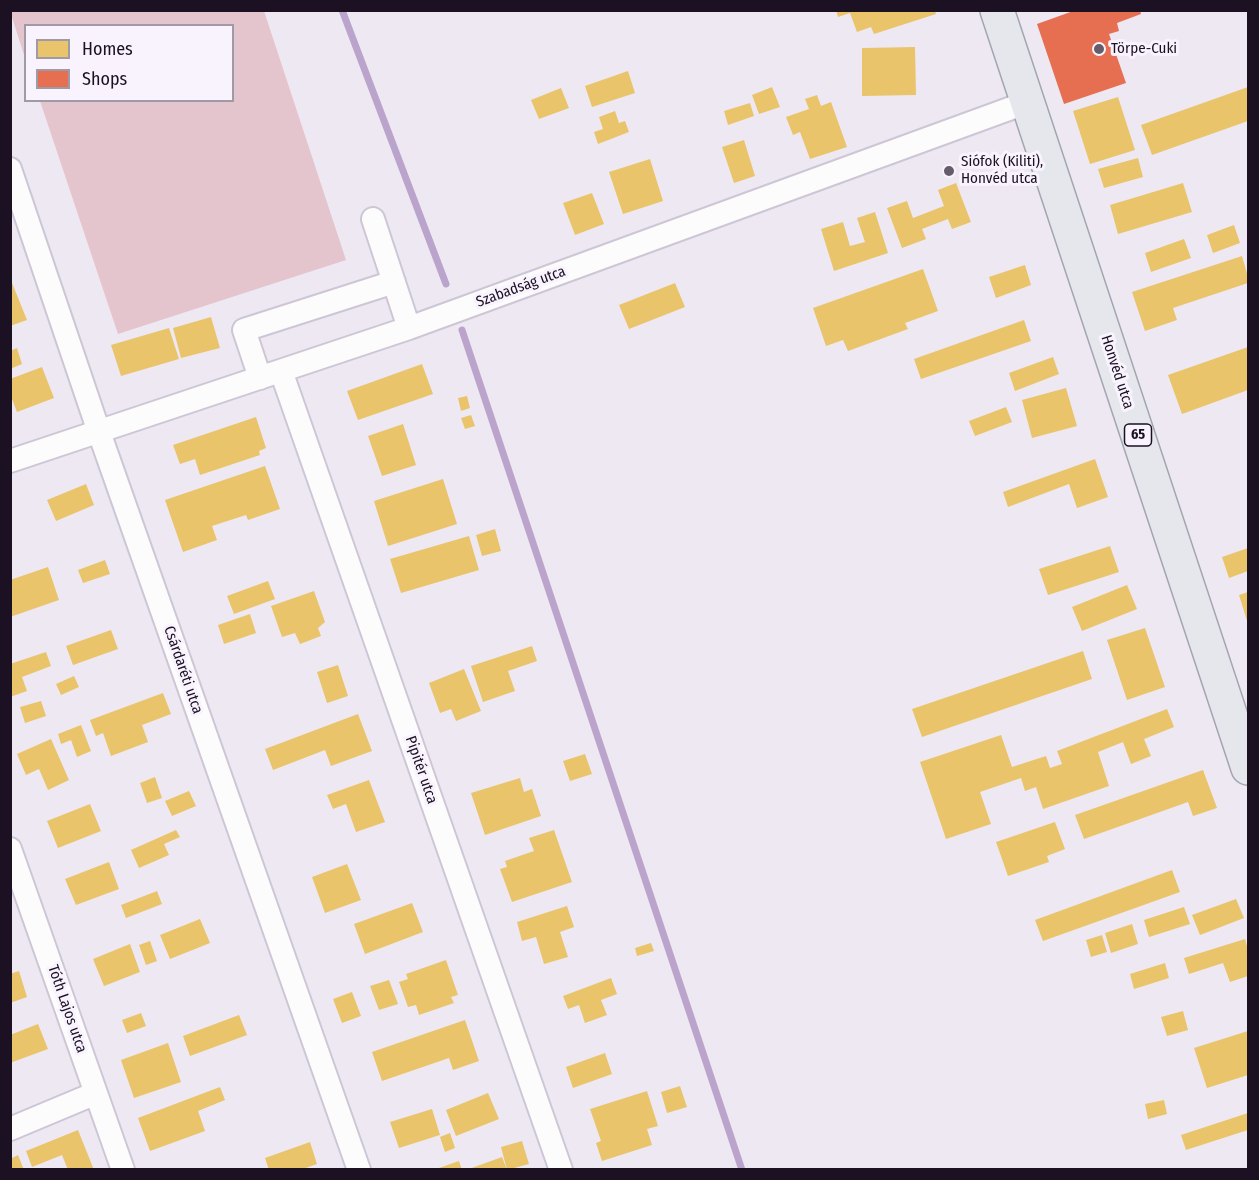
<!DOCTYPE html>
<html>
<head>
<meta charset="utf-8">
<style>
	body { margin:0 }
	#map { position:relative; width:1259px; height:1180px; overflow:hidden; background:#eee8f3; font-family:"Fira Sans Condensed",sans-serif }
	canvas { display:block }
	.frame { position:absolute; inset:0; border:12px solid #1b1123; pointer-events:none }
	.legend { position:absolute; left:24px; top:24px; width:210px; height:78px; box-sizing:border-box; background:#f9f3fe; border:2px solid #a099a6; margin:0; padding:8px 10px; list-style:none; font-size:18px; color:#1b1123 }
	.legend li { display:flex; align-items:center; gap:12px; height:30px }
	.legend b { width:30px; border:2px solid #a099a6 }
</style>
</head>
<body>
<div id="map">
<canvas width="1259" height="1180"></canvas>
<div class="frame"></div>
<ul class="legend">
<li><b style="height:16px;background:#e9c46a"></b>Homes</li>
<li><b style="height:16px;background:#e76f51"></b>Shops</li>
</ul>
</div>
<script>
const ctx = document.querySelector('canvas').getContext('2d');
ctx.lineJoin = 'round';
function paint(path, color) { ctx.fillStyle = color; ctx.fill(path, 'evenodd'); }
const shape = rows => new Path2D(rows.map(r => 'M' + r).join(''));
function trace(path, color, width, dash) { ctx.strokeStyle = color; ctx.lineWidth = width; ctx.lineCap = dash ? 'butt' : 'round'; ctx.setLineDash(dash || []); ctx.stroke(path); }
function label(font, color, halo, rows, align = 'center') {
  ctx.font = font + ' "Fira Sans Condensed",sans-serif'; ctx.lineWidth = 6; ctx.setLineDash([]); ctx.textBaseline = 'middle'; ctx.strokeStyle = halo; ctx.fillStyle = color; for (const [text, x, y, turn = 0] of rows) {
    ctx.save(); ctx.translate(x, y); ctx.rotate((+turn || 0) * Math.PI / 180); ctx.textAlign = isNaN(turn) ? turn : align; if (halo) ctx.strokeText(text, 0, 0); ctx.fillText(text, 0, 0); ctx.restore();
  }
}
paint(shape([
	[10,11,264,11,346,260,118,334,40,101,232,100,232,26,26,26,25,58]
]), '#e4c4cd');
paint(shape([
	[836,10,935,10,936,14,874,34,871,27,857,32,850,13,838,17],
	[915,47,916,95,862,96,862,48],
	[628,71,635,93,592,107,585,86],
	[772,87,780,107,759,114,752,95],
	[1248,87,1248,121,1152,155,1141,125],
	[561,88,569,108,539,119,531,100],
	[817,95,821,106,831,102,847,147,810,159,800,132,793,135,786,117,809,109,805,99],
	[1118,97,1135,150,1090,164,1073,111],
	[750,103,754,116,728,125,724,111],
	[615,111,619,123,625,121,629,132,598,144,594,132,603,129,599,117],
	[744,140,755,176,734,183,722,147],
	[1138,158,1143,177,1104,188,1098,169],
	[650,159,663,201,623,214,609,172],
	[956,183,971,222,952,229,948,219,922,229,926,239,902,248,887,208,907,201,913,218,944,206,938,190],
	[1183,183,1192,212,1118,234,1110,205],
	[592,193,604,224,575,235,563,203],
	[875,212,888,253,834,271,821,229,843,222,850,246,865,242,857,218],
	[1234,225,1240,243,1213,253,1207,235],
	[1184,239,1191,258,1151,272,1145,253],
	[1242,256,1248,277,1248,283,1173,308,1177,320,1145,331,1132,292],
	[1025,265,1031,285,996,298,989,277],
	[923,269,938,311,905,323,908,329,848,351,843,340,826,346,813,308],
	[10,278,27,320,10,326],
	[675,283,685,307,629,329,619,305],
	[211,317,220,348,181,358,173,328],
	[1024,320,1031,341,921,379,914,359],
	[169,328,179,359,121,376,111,345],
	[1248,347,1248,390,1182,414,1168,375],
	[17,348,22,364,10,369,10,351],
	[1053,357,1059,374,1015,391,1009,373],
	[422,364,433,394,358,420,347,391],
	[42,367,54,398,17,412,10,394,10,379],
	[1066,388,1077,426,1032,438,1022,400],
	[467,396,470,408,461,411,458,398],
	[1006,407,1012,422,975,436,969,421],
	[471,415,475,426,465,429,461,418],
	[256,417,266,448,259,451,260,455,200,475,195,459,180,464,173,445],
	[403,424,416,465,382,476,368,436],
	[1095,459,1108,497,1077,508,1069,484,1008,507,1003,492],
	[265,466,280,509,248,520,246,515,212,526,217,540,183,552,165,500],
	[443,479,457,524,388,546,374,501],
	[86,484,94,505,56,521,47,500],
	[495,529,501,551,482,556,476,535],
	[469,536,479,570,401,593,390,559],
	[1110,546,1119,572,1048,595,1039,569],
	[1248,548,1248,571,1229,578,1222,557],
	[105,560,110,574,83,583,78,570],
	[48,567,59,600,10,617,10,580],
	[268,581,275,599,234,614,227,596],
	[1127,585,1137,609,1082,631,1072,607],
	[314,591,325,622,318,628,321,636,300,644,295,633,282,637,271,606],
	[1248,592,1248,624,1239,595],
	[250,614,256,633,224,644,218,625],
	[1145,628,1165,687,1127,700,1107,640],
	[111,630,118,649,73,665,66,646],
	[532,646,537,661,508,671,515,691,483,702,471,666],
	[1083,651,1092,679,922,737,912,709],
	[46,652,51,666,22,677,27,691,10,697,10,664],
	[338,665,348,696,327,703,317,672],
	[464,669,481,711,456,721,451,709,440,713,429,683],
	[74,676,79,687,61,695,56,684],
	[163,693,171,714,142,725,148,742,111,756,103,733,96,736,90,720],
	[41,701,46,716,25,723,20,707],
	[1167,709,1174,727,1144,739,1151,756,1131,764,1123,742,1098,752,1109,786,1043,809,1036,787,1025,791,1021,778,980,792,991,824,946,839,920,762,1001,735,1012,767,1046,756,1050,768,1062,764,1057,751],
	[358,714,372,751,331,766,325,750,273,770,265,749],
	[81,725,91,751,77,757,71,740,61,744,58,734],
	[51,739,69,780,48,790,39,769,26,775,17,754],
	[585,754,592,774,570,781,563,761],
	[1203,770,1217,808,1193,816,1188,802,1084,839,1075,815],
	[155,777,162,798,147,803,140,783],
	[520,778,524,792,532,789,541,816,485,835,471,793],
	[369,780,385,822,356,832,346,804,333,809,327,795],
	[189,791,196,806,172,816,165,801],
	[90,804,101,831,58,848,47,821],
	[1055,822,1065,849,1047,856,1049,862,1008,876,996,842],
	[176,830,180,837,164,844,169,855,139,868,131,850],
	[554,830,572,882,512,902,500,869,507,867,505,861,534,851,529,838],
	[109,862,119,889,76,905,65,879],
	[347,864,361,900,325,913,312,877],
	[1172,870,1180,892,1043,941,1035,920],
	[157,891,162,904,126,918,121,905],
	[1236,899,1244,918,1200,935,1192,915],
	[412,903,423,932,365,954,354,924],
	[567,906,574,927,560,932,568,957,544,964,536,937,522,941,517,922],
	[1184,907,1190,924,1149,937,1144,920],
	[200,919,210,943,170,959,160,935],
	[1132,924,1138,944,1111,953,1105,933],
	[1102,935,1107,952,1091,957,1086,940],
	[1245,939,1248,950,1248,976,1230,982,1223,963,1189,974,1184,958],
	[150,941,157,961,146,965,139,945],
	[651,943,654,951,637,956,635,948],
	[130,944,140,972,104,986,93,959],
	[446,960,458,995,451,997,454,1003,419,1015,416,1005,408,1007,399,982,408,979,406,974],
	[1165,963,1169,978,1134,989,1130,974],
	[19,971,27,997,10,1003,10,974],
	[611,978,617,994,601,1000,607,1015,585,1023,579,1005,568,1009,563,996],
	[389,980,398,1004,379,1010,370,986],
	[352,992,361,1016,342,1023,333,999],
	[1183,1011,1188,1030,1167,1036,1161,1017],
	[141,1013,146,1026,127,1033,122,1020],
	[239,1015,247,1035,190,1056,183,1036],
	[465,1020,479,1061,453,1070,449,1058,382,1081,372,1052],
	[38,1024,48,1049,10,1063,10,1035],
	[1248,1031,1248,1075,1207,1088,1194,1048],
	[168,1043,181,1082,134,1098,121,1060],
	[605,1053,612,1074,573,1088,566,1067],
	[680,1086,687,1107,667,1113,661,1092],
	[220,1087,225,1100,198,1111,205,1131,150,1151,138,1118],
	[647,1091,658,1126,647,1129,652,1145,602,1161,596,1143,601,1141,590,1109],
	[488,1093,499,1119,456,1136,446,1110],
	[1164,1100,1167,1114,1148,1119,1145,1104],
	[432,1109,440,1135,399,1148,390,1122],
	[1248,1113,1248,1130,1186,1150,1181,1135],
	[78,1130,94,1170,68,1170,62,1155,32,1167,26,1151],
	[450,1133,455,1148,445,1152,440,1137],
	[522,1141,529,1164,507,1170,501,1147],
	[310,1142,317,1164,300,1170,269,1170,265,1158],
	[18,1155,24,1170,10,1170,10,1159],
	[502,1157,507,1170,469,1170,469,1169],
	[459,1161,462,1170,436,1170,436,1169]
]), '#e9c46a');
paint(shape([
	[1076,10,1140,10,1141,14,1117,23,1119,31,1109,34,1126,83,1064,104,1037,24]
]), '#e76f51');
trace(shape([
	[342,10,446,284],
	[462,330,742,1170]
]), '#baa4cc', 7);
const minor = shape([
	[10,169,99,432,359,1170],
	[373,219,409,328],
	[281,371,561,1170],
	[260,378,244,330,394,282],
	[10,461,409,328,1028,102],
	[10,849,123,1170],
	[10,1129,96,1093]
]);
const primary = shape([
	[997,10,1248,768]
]);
trace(minor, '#cec6d5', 26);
trace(primary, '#a3a5b2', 36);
trace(minor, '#fcfcfd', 22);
trace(primary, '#e5e7ec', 33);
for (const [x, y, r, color] of [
	[1099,49,6,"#655c6c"],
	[949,171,6,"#655c6c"]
]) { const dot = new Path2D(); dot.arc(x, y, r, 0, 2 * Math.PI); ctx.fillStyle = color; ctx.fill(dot); trace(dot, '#f9f3fe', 2); }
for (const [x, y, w] of [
	[1138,435,27]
]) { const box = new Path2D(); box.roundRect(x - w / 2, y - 11, w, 22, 4.5); ctx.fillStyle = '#f9f3fe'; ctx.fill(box); trace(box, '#1b1123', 1.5); }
label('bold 14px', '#1b1123', null, [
	["65",1138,435]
]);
label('15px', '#1b1123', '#f9f3fe', [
	["Törpe-Cuki",1111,49],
	["Siófok (Kiliti),",961,162],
	["Honvéd utca",961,179]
], 'left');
label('15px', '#1b1123', '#f9f3fe', [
	["Szabadság utca",521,287,-20],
	["Honvéd utca",1117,372,72],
	["Csárdaréti utca",183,670,71],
	["Pipitér utca",421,770,71],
	["Tóth Lajos utca",67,1009,71]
]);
</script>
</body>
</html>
